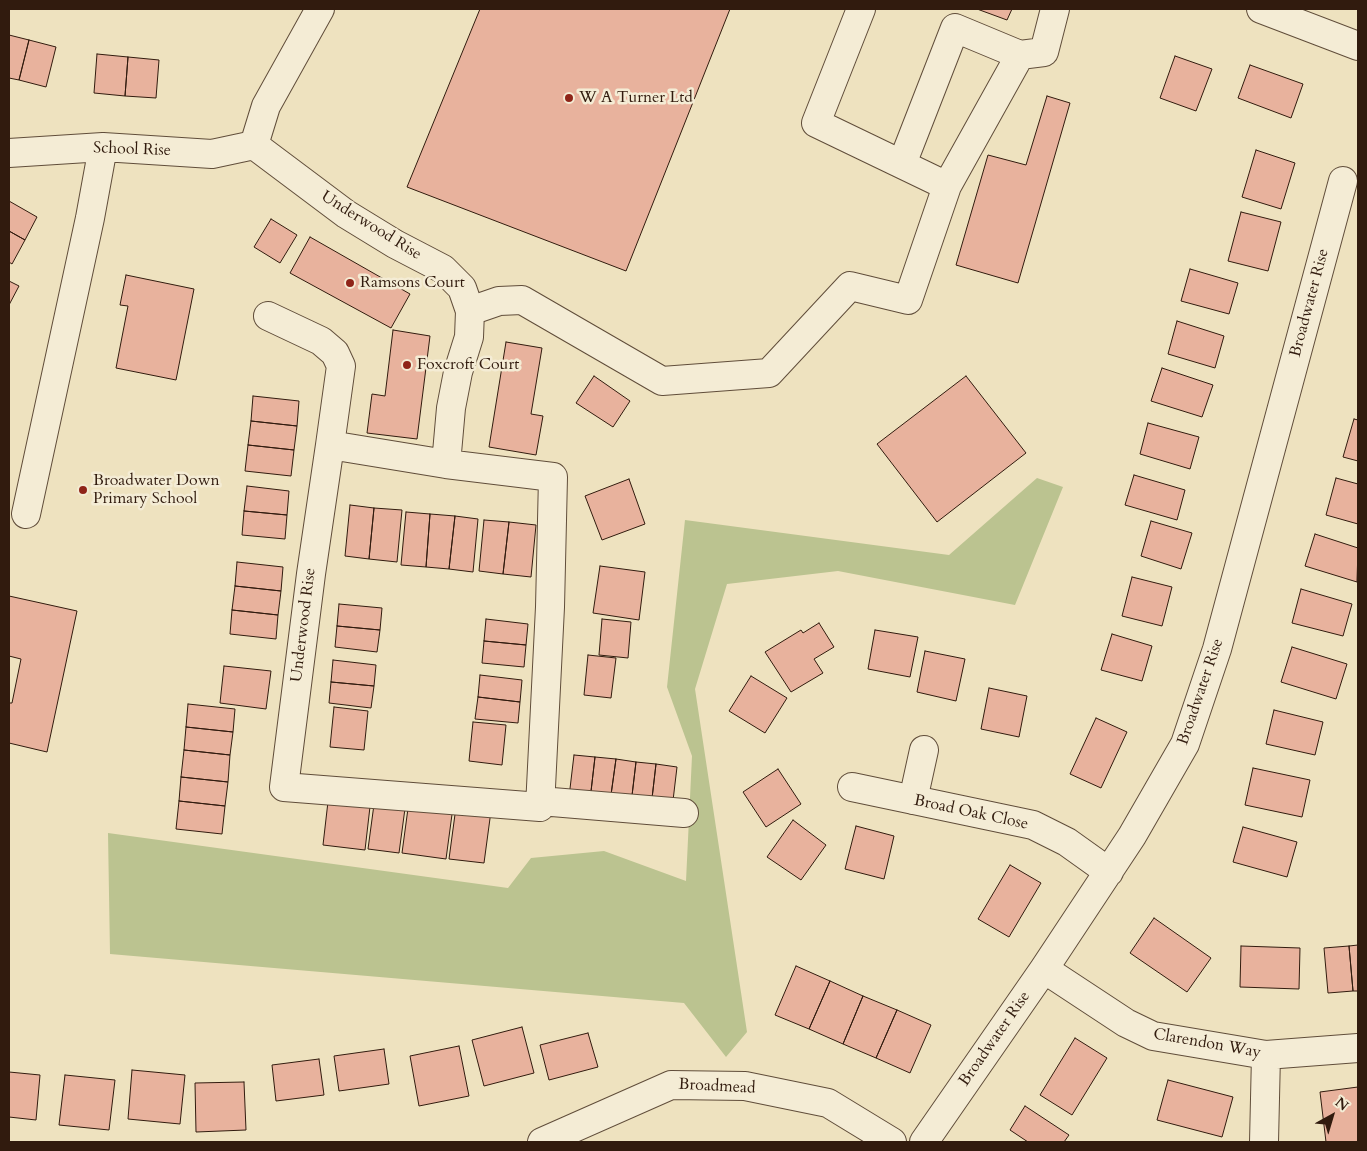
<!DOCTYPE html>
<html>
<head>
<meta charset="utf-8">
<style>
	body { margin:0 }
	#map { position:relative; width:1367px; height:1151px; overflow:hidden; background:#eee2bf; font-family:Cardo,serif }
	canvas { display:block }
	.frame { position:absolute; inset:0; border:10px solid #311b0e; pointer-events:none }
	.north { position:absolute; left:1307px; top:1091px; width:50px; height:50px; -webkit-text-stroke:4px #f4ecd5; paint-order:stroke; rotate:39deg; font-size:14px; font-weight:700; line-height:20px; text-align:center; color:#311b0e }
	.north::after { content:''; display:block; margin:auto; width:18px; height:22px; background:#311b0e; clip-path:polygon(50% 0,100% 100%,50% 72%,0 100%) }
</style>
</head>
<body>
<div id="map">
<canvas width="1367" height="1151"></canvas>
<div class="frame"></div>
<div class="north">N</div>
</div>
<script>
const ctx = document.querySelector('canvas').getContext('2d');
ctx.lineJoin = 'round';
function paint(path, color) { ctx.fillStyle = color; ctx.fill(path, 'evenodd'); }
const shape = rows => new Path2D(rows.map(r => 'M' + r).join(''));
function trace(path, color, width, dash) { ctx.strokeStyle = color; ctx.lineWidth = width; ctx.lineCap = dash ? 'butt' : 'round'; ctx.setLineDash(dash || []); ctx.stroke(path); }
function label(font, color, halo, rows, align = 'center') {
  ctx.font = font + ' Cardo,serif'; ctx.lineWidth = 5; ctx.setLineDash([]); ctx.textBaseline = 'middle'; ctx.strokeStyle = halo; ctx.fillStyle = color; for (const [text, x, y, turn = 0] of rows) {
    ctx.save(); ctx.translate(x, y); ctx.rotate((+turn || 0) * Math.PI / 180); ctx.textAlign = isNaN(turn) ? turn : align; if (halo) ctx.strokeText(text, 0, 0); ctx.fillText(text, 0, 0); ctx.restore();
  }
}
paint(shape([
	[1037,478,1063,487,1015,605,838,571,727,584,695,689,747,1032,726,1057,684,1003,110,954,108,833,508,888,531,858,604,851,686,881,692,756,667,687,685,520,949,555]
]), '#bbc390');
const building = shape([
	[480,9,730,9,626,271,407,187,480,9],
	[977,9,1012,9,1007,20,977,9],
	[9,35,29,40,19,80,9,78,9,35],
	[29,40,56,47,46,87,19,80,29,40],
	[97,54,128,57,125,96,94,93,97,54],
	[1175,56,1212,69,1196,111,1160,98,1175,56],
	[128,57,159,60,156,98,125,96,128,57],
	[1250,65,1303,84,1291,118,1238,98,1250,65],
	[1047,96,1070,103,1018,283,956,265,988,155,1026,165,1047,96],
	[1256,150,1295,163,1281,209,1242,197,1256,150],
	[9,201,37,217,25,240,9,231,9,201],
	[1241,212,1281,222,1268,271,1228,261,1241,212],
	[271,219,297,235,280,263,254,247,271,219],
	[9,231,25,240,12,264,9,262,9,231],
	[310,237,410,294,391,328,290,273,310,237],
	[1190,269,1238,283,1229,314,1181,301,1190,269],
	[126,275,194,289,176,380,116,368,128,306,120,305,126,275],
	[9,281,19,286,9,305,9,281],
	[1177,321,1224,336,1215,368,1168,354,1177,321],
	[393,330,430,336,417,439,367,433,372,394,385,396,393,330],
	[506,342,542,348,531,414,543,416,536,455,489,447,506,342],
	[1162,368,1213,385,1202,417,1151,401,1162,368],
	[594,376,630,401,613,427,576,403,594,376],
	[966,376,1026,453,937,522,877,444,966,376],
	[253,396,299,401,297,426,251,421,253,396],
	[1354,419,1358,420,1358,461,1343,457,1354,419],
	[251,421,297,426,294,450,248,445,251,421],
	[1148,423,1199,437,1190,469,1140,454,1148,423],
	[248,445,294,450,291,476,245,471,248,445],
	[1134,475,1185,490,1177,520,1125,505,1134,475],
	[1336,478,1358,484,1358,524,1326,515,1336,478],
	[629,479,645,524,602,540,585,496,629,479],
	[247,486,289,491,287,515,244,511,247,486],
	[350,505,374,508,369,559,345,556,350,505],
	[374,508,402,510,397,562,369,559,374,508],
	[244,511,287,515,285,539,242,535,244,511],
	[406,512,430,514,426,567,401,565,406,512],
	[430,514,455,516,449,569,426,567,430,514],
	[455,516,478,519,473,572,449,569,455,516],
	[484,520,509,522,503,574,479,571,484,520],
	[1151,521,1192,533,1181,569,1141,556,1151,521],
	[509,522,536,525,531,577,503,574,509,522],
	[1315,534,1358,548,1357,582,1305,566,1315,534],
	[237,562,283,567,281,591,235,586,237,562],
	[600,566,645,572,639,620,593,613,600,566],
	[1132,577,1172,587,1162,626,1122,616,1132,577],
	[235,586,281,591,278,615,232,610,235,586],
	[1301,589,1352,604,1343,636,1292,623,1301,589],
	[9,596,77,611,47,752,9,743,9,703,12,703,21,659,9,656,9,596],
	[339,604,382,608,380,630,337,626,339,604],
	[232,610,278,615,276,639,230,634,232,610],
	[486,619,528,624,526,645,484,641,486,619],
	[602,619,631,622,628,658,599,655,602,619],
	[819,623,834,647,814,659,823,673,791,692,765,652,801,630,803,633,819,623],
	[337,626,380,630,377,652,335,647,337,626],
	[875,630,918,637,910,677,868,669,875,630],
	[1112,634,1152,646,1142,681,1101,670,1112,634],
	[484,641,526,645,524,667,482,663,484,641],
	[1292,647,1347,664,1336,699,1281,682,1292,647],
	[925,651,965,659,956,701,917,692,925,651],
	[588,655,616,658,611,698,584,695,588,655],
	[333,660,376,665,374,686,331,682,333,660],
	[224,666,271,671,266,709,220,703,224,666],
	[480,675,522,680,520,702,478,697,480,675],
	[751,676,787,698,765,733,729,711,751,676],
	[331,682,374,686,371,708,329,703,331,682],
	[989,688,1027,696,1019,737,981,729,989,688],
	[478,697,520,702,518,723,475,719,478,697],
	[188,704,235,709,233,732,186,727,188,704],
	[334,707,368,711,364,750,330,747,334,707],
	[1274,710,1323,722,1315,755,1266,744,1274,710],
	[1096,718,1127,732,1101,788,1070,774,1096,718],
	[473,722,506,725,502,765,469,761,473,722],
	[186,727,233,732,230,755,184,750,186,727],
	[184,750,230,755,228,782,181,777,184,750],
	[574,755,595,757,590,800,569,797,574,755],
	[595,757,616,759,610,802,590,800,595,757],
	[616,759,636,762,631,804,610,802,616,759],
	[636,762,656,764,651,807,631,804,636,762],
	[656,764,677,767,672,809,651,807,656,764],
	[1253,768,1310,780,1302,817,1245,805,1253,768],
	[778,769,801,804,766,827,743,792,778,769],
	[181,777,228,782,225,806,179,801,181,777],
	[329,793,371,798,365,850,323,845,329,793],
	[375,797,406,801,399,853,368,849,375,797],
	[179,801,225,806,222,834,176,829,179,801],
	[409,801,453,807,446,859,402,853,409,801],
	[456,807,491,811,484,863,449,859,456,807],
	[793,820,826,845,801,880,767,857,793,820],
	[856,826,894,836,884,879,845,869,856,826],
	[1243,827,1297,842,1287,877,1233,862,1243,827],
	[1010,865,1041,883,1009,937,978,919,1010,865],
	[1154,918,1211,958,1187,992,1130,953,1154,918],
	[1358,945,1358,991,1353,991,1349,946,1358,945],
	[1241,946,1300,948,1299,989,1240,987,1241,946],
	[1349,946,1353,991,1328,993,1324,948,1349,946],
	[796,966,830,981,809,1029,775,1015,796,966],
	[830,981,863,996,843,1044,809,1029,830,981],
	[863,996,897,1010,876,1058,843,1044,863,996],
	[897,1010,931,1025,910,1073,876,1058,897,1010],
	[522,1027,534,1073,484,1086,472,1040,522,1027],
	[588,1033,598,1067,549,1080,540,1045,588,1033],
	[1075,1038,1107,1058,1072,1115,1040,1095,1075,1038],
	[459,1046,469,1096,419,1106,410,1056,459,1046],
	[384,1049,389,1084,339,1091,334,1056,384,1049],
	[319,1059,324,1095,276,1101,272,1065,319,1059],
	[132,1070,185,1075,180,1124,128,1119,132,1070],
	[9,1072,40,1075,36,1120,9,1117,9,1072],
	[65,1075,115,1080,109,1130,59,1125,65,1075],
	[1168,1080,1233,1097,1222,1137,1157,1120,1168,1080],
	[244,1082,246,1130,196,1132,195,1083,244,1082],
	[1358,1087,1358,1142,1326,1142,1320,1092,1358,1087],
	[1025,1106,1069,1135,1064,1142,1028,1142,1010,1130,1025,1106]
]);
paint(building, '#e8b29d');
trace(building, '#311b0e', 1);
const minor = shape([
	[861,9,816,123,947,186],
	[1261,9,1358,46],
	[1020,55,1044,52,1055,9],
	[254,145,346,214,395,244,443,269,462,288,470,311,469,337,458,372,451,408,446,464],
	[254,145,266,106,320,9],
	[9,153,103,147,212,154,254,145],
	[470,311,499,301,522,300,662,381,769,373,850,286,908,300,947,186,1020,55,955,28,902,164],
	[268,316,321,341,335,353,341,366,330,445],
	[330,445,446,464,553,477,550,607,540,807,284,787,311,574,330,445],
	[26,514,90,218,103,147],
	[852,787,1033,825,1067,842,1109,872],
	[913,800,924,750],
	[540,801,684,813],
	[1044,969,1126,1023,1153,1036,1266,1055,1358,1048],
	[542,1142,671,1085,745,1086,828,1103,892,1142],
	[924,1142,1044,969,1132,836,1185,744,1217,649,1343,181],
	[1264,1142,1266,1055]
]);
trace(minor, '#604d3a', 30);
trace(minor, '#f4ecd5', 28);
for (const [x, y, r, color] of [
	[569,98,5,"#8f2418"],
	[350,283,5,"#8f2418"],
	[407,365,5,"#8f2418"],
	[83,490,5,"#8f2418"]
]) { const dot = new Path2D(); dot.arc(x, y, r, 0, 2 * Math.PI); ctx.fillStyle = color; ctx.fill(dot); trace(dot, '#f4ecd5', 2); }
label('16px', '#311b0e', '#f4ecd5', [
	["W A Turner Ltd",579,98],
	["Ramsons Court",360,283],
	["Foxcroft Court",417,365],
	["Broadwater Down",93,481],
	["Primary School",93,499]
], 'left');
label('16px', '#311b0e', '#f4ecd5', [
	["School Rise",132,150,2],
	["Underwood Rise",371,226,32],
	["Broadwater Rise",1310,303,-75],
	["Underwood Rise",304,625,-83],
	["Broadwater Rise",1201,692,-71],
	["Broad Oak Close",971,813,12],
	["Broadwater Rise",995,1039,-55],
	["Clarendon Way",1207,1044,10],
	["Broadmead",717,1087,3]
]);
</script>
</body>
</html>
